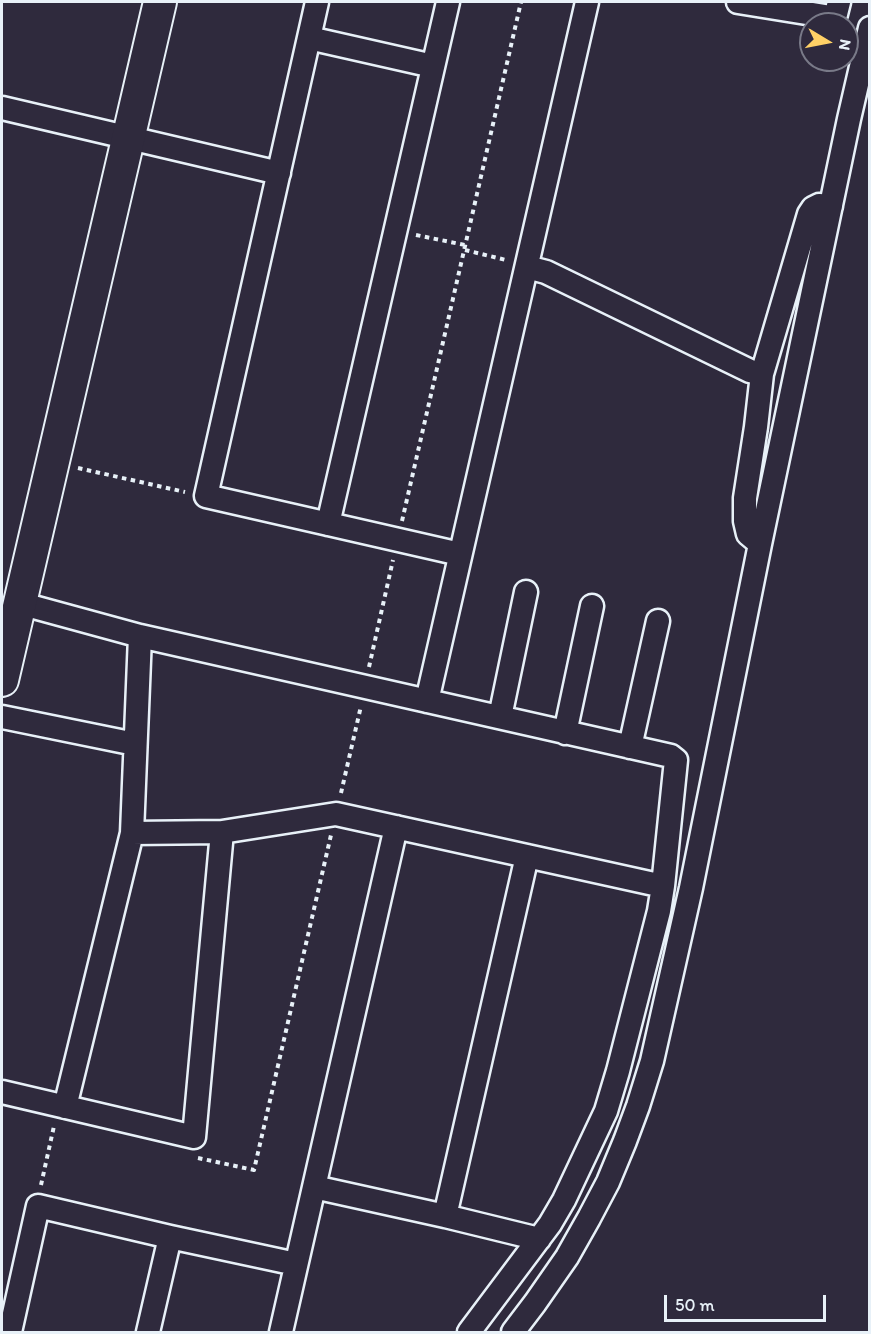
<!DOCTYPE html>
<html>
<head>
<meta charset="utf-8">
<style>
	body { margin:0 }
	#map { position:relative; width:871px; height:1334px; overflow:hidden; background:#2f2a3d; font-family:Itim,sans-serif }
	canvas { display:block }
	.frame { position:absolute; inset:0; border:3px solid #e8f1f8; pointer-events:none }
	.north { position:absolute; left:799px; top:12px; width:60px; height:60px; box-sizing:border-box; background:#2f2a3d; border:2px solid #797a88; border-radius:50%; rotate:100deg; font-size:16px; font-weight:700; line-height:24px; text-align:center; color:#e8f1f8 }
	.north::after { content:''; display:block; margin:auto; width:21px; height:27px; background:#ffd166; clip-path:polygon(50% 0,100% 100%,50% 72%,0 100%) }
	.scale { position:absolute; left:664px; top:1295px; width:162px; height:27px; box-sizing:border-box; border:3px solid #e8f1f8; border-top:0; padding-left:8px; font-size:18px; line-height:21px; white-space:nowrap; color:#e8f1f8; -webkit-text-stroke:4px #2f2a3d; paint-order:stroke }
</style>
</head>
<body>
<div id="map">
<canvas width="871" height="1334"></canvas>
<div class="frame"></div>
<div class="north">N</div>
<div class="scale">50 m</div>
</div>
<script>
const ctx = document.querySelector('canvas').getContext('2d');
ctx.lineJoin = 'round';
const shape = rows => new Path2D(rows.map(r => 'M' + r).join(''));
function trace(path, color, width, dash) { ctx.strokeStyle = color; ctx.lineWidth = width; ctx.lineCap = dash ? 'butt' : 'round'; ctx.setLineDash(dash || []); ctx.stroke(path); }
const street = shape([
	[317,2,206,496,460,554],
	[738,2,831,17,836,14,839,2],
	[309,38,433,66],
	[2,108,279,173],
	[527,267,546,272,750,371,762,374],
	[328,524,448,2],
	[760,544,748,534,745,521,745,498,756,427,762,374,809,214,813,208,819,205,831,206],
	[19,603,140,636,671,756,676,760,663,886,659,911,618,1071,606,1111,564,1200,550,1224,469,1332],
	[427,701,587,2],
	[2,717,135,744],
	[500,717,526,592],
	[565,733,592,606],
	[630,747,658,621],
	[132,833,222,832,336,814,663,886],
	[2,1092,194,1137,222,832],
	[65,1107,132,833,140,636],
	[314,1187,445,1216,539,1239],
	[445,1216,527,856],
	[10,1332,38,1206,170,1237,296,1264],
	[148,1332,170,1237],
	[281,1332,396,827],
	[513,1332,535,1303,567,1257,589,1218,608,1182,625,1141,638,1106,652,1061,691,888,760,544,849,119,870,28]
]);
const secondary = shape([
	[2,680,160,2]
]);
trace(street, '#e8f1f8', 27);
trace(secondary, '#e8f1f8', 36);
trace(shape([
	[416,235,465,245],
	[465,250,506,260],
	[78,468,185,492],
	[402,521,521,2],
	[369,667,393,560],
	[341,793,361,706],
	[198,1158,254,1170,331,835],
	[41,1185,54,1126]
]), '#e8f1f8', 4, [4.5, 4.5]);
trace(street, '#2f2a3d', 22);
trace(secondary, '#2f2a3d', 32);
</script>
</body>
</html>
